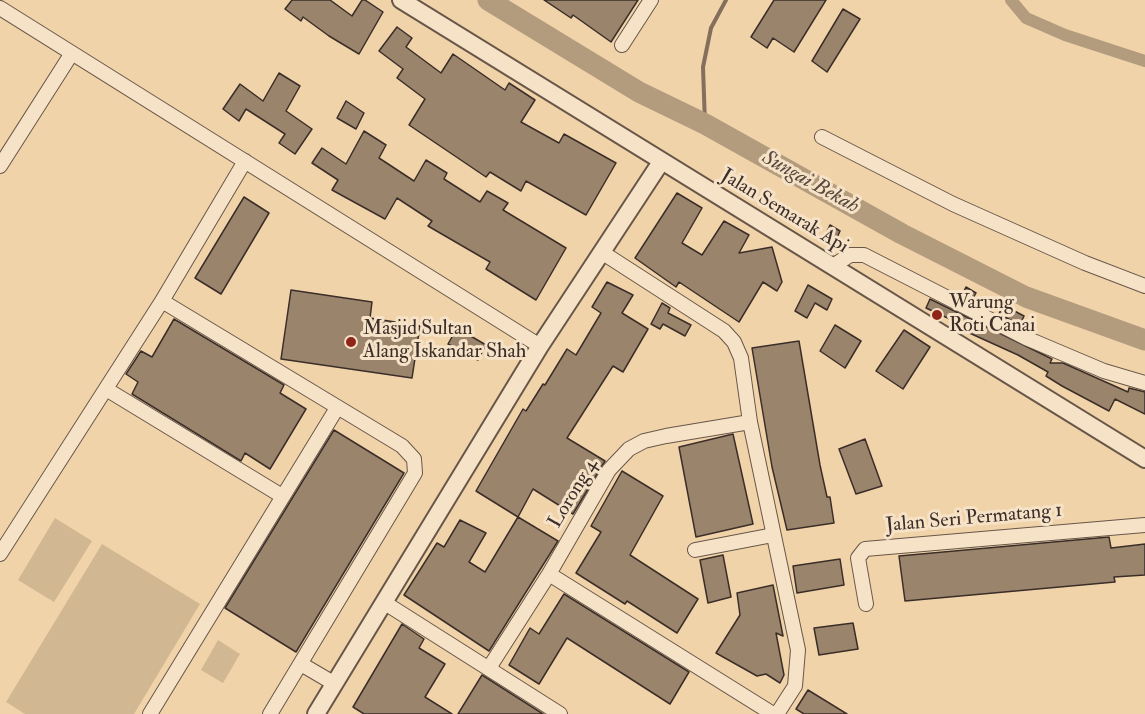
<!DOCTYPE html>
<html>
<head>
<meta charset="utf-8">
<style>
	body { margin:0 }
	canvas { display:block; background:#f1d3a9 }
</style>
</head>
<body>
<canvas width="1145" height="714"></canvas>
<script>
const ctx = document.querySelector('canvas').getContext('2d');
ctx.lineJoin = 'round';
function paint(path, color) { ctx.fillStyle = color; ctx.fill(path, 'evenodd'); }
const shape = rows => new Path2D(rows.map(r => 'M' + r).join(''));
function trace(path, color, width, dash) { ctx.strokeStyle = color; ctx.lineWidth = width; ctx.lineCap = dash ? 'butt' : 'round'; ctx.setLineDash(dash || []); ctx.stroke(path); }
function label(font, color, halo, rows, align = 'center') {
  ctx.font = font + ' "IM FELL Double Pica",serif'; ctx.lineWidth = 6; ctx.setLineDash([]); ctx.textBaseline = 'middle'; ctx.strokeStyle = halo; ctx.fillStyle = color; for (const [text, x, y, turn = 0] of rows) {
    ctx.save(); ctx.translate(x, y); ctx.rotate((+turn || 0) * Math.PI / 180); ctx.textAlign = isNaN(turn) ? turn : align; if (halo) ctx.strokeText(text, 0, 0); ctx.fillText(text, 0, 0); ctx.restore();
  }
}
paint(shape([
	[55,518,92,541,54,602,18,580],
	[102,544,200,604,134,714,25,714,6,702],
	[218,640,240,654,223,683,201,670]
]), '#d2b793');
trace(shape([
	[705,124,703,67,711,28,726,0]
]), '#836f5b', 4);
trace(shape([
	[1011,0,1026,18,1065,35,1145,61]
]), '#b39b7d', 12);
trace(shape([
	[488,0,639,92,705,124,902,234,1026,297,1145,340]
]), '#b39b7d', 21);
const building = shape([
	[292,0,330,0,352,16,362,0,365,0,383,12,359,54,329,36,303,17,301,21,285,9,292,0],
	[544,0,638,0,611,42,573,15,571,18,544,0],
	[774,0,826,0,794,52,773,38,767,48,751,37,774,0],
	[843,9,860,19,827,72,812,61,843,9],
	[397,27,412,38,406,47,441,73,453,54,505,90,509,83,535,100,521,122,559,143,564,134,616,163,586,215,526,181,521,191,490,172,486,177,409,125,425,99,397,78,403,69,379,51,397,27],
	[279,73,300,86,286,111,312,129,295,154,279,143,285,134,246,109,239,121,223,109,240,84,263,101,279,73],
	[346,101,364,113,356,129,337,118,346,101],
	[364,131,386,145,379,158,414,181,426,160,447,173,444,179,480,202,487,191,508,203,503,210,566,248,536,300,486,269,490,262,428,226,432,221,397,198,385,219,332,190,338,180,312,163,322,148,346,164,364,131],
	[677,193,702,208,682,243,702,255,724,221,749,235,739,253,772,247,782,282,777,291,763,282,739,322,679,282,676,287,635,258,677,193],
	[244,197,269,213,221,294,195,278,244,197],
	[830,225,840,231,835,242,825,236,830,225],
	[607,282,633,295,622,313,648,329,623,372,613,366,567,438,605,461,573,514,533,489,518,517,476,491,523,409,526,411,543,384,545,385,567,349,576,355,601,313,592,307,607,282],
	[808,285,832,299,827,310,815,303,807,318,795,311,808,285],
	[966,287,976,293,972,300,962,295,966,287],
	[291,290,372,302,370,318,420,326,412,378,281,359,291,290],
	[930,299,1052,359,1050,363,1063,363,1128,392,1129,388,1145,392,1145,414,1115,399,1109,411,1062,386,1046,376,1048,372,1018,355,965,331,967,327,926,308,930,299],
	[662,303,670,308,668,313,691,325,685,336,663,324,660,329,651,324,662,303],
	[1003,305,1024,316,1020,325,999,314,1003,305],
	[174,319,284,385,280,393,306,409,270,469,245,453,241,461,132,394,138,382,126,374,141,351,152,357,174,319],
	[835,325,861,341,845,368,820,351,835,325],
	[457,328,486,345,478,360,448,344,457,328],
	[904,330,930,347,903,389,876,371,904,330],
	[799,341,820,465,827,497,830,497,834,523,787,530,772,467,752,348,799,341],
	[334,430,404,473,296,652,225,608,334,430],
	[733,434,753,524,696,537,679,447,733,434],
	[865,439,882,486,856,494,839,449,865,439],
	[622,471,663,496,630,555,698,599,677,633,627,601,625,604,576,573,601,532,591,526,622,471],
	[518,517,558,541,489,651,404,595,437,543,444,547,460,520,486,533,469,562,485,572,518,517],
	[1109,537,1111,548,1145,544,1145,575,1114,577,1115,582,905,601,899,556,1109,537],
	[723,555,731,597,708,603,700,560,723,555],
	[840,559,844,585,797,593,793,566,840,559],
	[773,585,783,636,776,633,784,675,780,683,766,674,757,676,716,653,740,615,737,593,773,585],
	[564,594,689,672,670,704,567,638,539,684,509,665,530,628,539,634,564,594],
	[853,623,858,649,819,655,814,628,853,623],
	[402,624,424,639,419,648,445,664,425,697,452,714,364,714,353,707,402,624],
	[482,675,543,714,458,714,482,675],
	[808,690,847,714,804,714,796,709,808,690]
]);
paint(building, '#9a846c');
trace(building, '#3b2e29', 1.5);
const minor = shape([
	[0,8,540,346],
	[622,45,651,0],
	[822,137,953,204,1085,263,1145,286],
	[0,166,72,53],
	[603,253,724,331,734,342,741,358,750,422,798,650,795,686,777,714],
	[833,266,850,255,864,255,1026,338,1104,371,1145,383],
	[162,301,402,446,414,459,415,473,270,714],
	[106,389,282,496],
	[695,550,773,535],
	[0,554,162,301,245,161],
	[549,574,773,714],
	[385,603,560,714],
	[866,604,858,558,865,549,1145,525],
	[301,664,335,684],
	[489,668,549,574,609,470,629,449,644,441,666,436,750,422],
	[150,714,337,408]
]);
const tertiary = shape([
	[401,0,1145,459],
	[316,714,540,346,661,162]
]);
trace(minor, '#685749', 16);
trace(tertiary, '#685749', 20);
trace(minor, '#f6e2c7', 14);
trace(tertiary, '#f6e2c7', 16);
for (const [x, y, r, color] of [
	[937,315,6,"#8f2418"],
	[351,342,6,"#8f2418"]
]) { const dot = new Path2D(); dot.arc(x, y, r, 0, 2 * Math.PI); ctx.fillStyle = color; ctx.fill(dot); trace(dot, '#f6e2c7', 2); }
label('20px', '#3b2e29', '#f6e2c7', [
	["Jalan Semarak Api",784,212,31],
	["Lorong 4",574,494,-59],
	["Jalan Seri Permatang 1",974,519,-5]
]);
label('20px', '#3b2e29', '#f6e2c7', [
	["Warung",949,304],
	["Roti Canai",949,327],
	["Masjid Sultan",363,330],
	["Alang Iskandar Shah",363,353]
], 'left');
label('italic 21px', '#59493e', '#f6e2c7', [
	["Sungai Bekah",810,183,29]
]);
</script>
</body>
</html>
